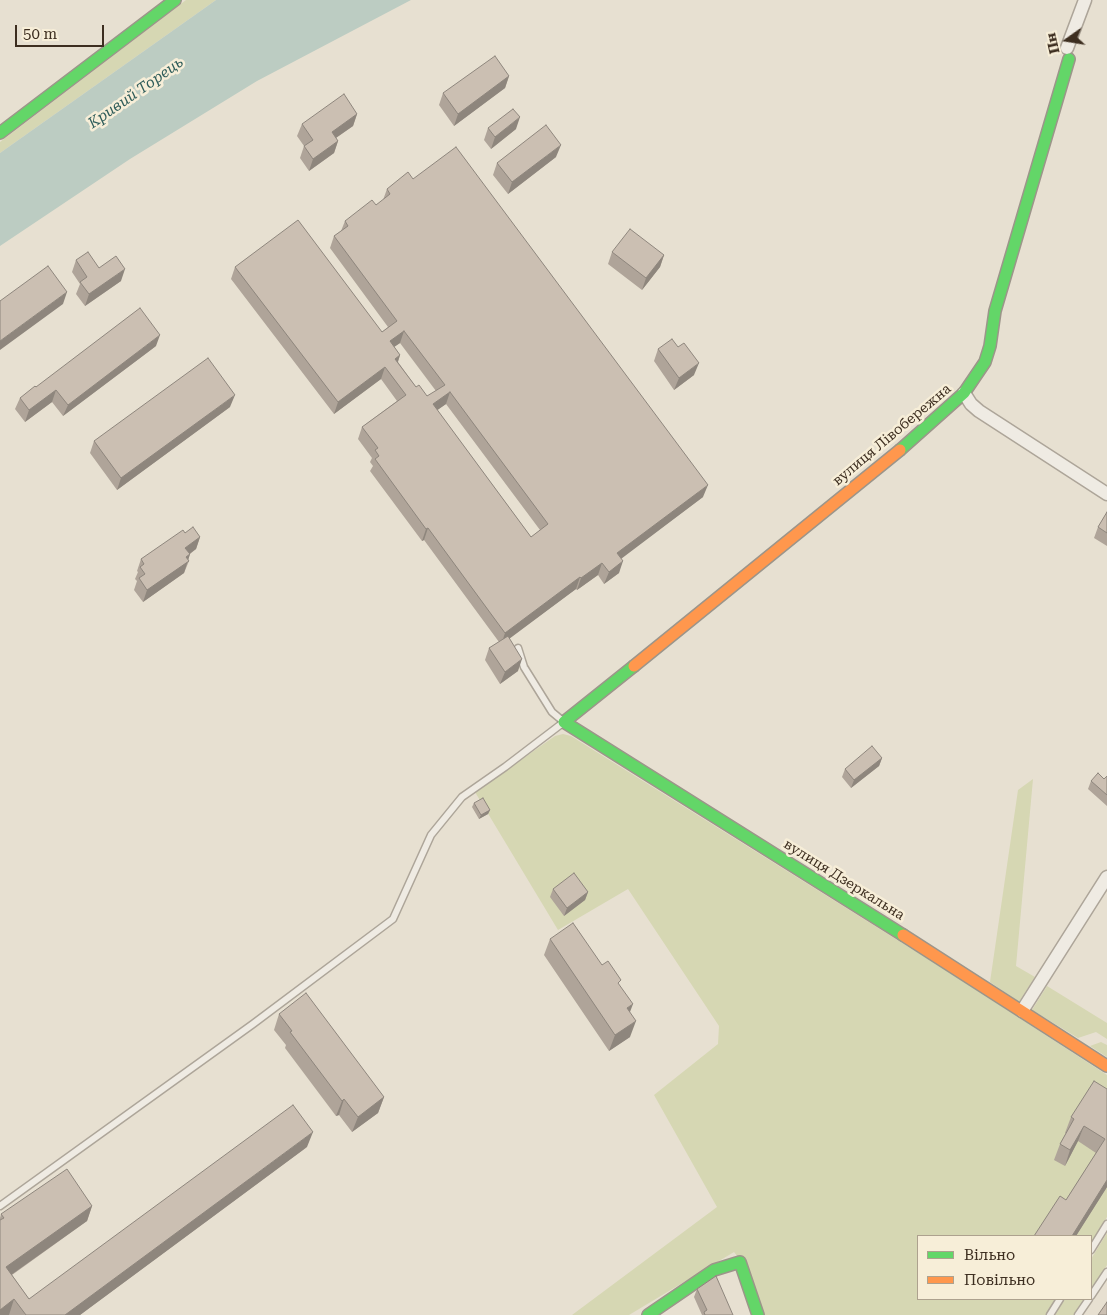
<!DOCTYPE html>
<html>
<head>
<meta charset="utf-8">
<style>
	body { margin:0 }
	#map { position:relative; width:1107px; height:1315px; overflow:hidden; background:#e7e0d1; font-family:"Roboto Serif",serif }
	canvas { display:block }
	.legend { position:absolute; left:917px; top:1235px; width:175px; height:65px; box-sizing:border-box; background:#f7eed8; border:1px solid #ada18e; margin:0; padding:6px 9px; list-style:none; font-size:15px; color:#3d2e20 }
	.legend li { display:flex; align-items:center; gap:10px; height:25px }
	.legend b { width:25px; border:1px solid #ada18e }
	.north { position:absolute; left:1042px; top:15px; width:50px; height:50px; -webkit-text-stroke:4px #f7eed8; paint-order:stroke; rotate:257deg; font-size:14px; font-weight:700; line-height:20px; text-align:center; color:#3d2e20 }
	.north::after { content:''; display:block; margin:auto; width:18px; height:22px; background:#3d2e20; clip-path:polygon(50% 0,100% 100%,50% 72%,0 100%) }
	.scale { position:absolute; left:15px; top:25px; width:89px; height:22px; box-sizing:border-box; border:2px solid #3d2e20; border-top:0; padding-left:6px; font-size:15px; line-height:18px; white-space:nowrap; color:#3d2e20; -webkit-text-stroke:4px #f7eed8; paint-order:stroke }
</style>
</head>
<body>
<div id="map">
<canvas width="1107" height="1315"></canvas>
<ul class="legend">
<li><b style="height:6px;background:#63d668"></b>Вільно</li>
<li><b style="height:6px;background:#ff974d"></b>Повільно</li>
</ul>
<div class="north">Пн</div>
<div class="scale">50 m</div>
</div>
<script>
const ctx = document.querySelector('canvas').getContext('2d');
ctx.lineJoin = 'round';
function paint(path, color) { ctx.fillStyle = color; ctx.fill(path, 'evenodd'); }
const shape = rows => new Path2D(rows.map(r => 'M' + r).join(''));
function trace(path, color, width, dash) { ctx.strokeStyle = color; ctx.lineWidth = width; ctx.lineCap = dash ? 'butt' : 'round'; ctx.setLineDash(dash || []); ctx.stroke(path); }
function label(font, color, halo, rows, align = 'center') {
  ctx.font = font + ' "Roboto Serif",serif'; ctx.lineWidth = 5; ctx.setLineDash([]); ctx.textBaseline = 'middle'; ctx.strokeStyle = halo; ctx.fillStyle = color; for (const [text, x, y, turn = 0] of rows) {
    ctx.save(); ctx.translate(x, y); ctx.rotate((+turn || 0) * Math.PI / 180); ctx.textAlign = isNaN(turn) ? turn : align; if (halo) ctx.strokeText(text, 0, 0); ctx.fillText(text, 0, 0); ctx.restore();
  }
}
paint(shape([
	[186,0,216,0,0,153,0,142],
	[563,734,571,736,955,976,1107,1075,1107,1217,1091,1243,1091,1236,918,1236,918,1299,1056,1299,1046,1315,763,1315,742,1262,734,1252,629,1315,572,1315,717,1207,654,1095,718,1044,719,1026,628,889,558,930,475,792,555,736],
	[1033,779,1016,966,1035,977,1019,1002,990,982,1018,790],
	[1047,986,1107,1023,1107,1039,1096,1032,1078,1038,1032,1010],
	[1101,1042,1107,1045,1107,1057,1090,1046],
	[1107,1233,1107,1265,1091,1290,1091,1259],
	[1065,1299,1085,1299,1074,1315,1055,1315]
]), '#d6d7b3');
paint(shape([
	[216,0,411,0,257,81,130,159,0,246,0,153]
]), '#bcccc2');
const lane = shape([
	[0,1206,253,1024,393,919,431,835,462,797,505,767,564,722,552,712,524,667,518,648],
	[1091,1250,1107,1224],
	[1091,1296,1107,1272],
	[1050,1315,1060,1299],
	[1078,1315,1089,1299]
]);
const street = shape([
	[1067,48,1085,0],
	[964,393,971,404,979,411,1107,494],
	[1022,1011,1107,877]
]);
const fast = shape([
	[0,133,175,0],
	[900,450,964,393,985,362,990,346,995,311,1069,59],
	[634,666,564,722,903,935],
	[648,1315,714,1270,740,1262,758,1315]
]);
const slow = shape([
	[634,666,900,450],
	[903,935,1107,1066]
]);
trace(lane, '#ada599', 9);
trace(street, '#ada599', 15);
trace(fast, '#9c958a', 14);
trace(slow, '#9c958a', 14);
trace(lane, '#efebe3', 6);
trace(street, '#efebe3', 12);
trace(fast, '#63d668', 11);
trace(slow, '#ff974d', 11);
paint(shape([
	[509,76,505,88,454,126,439,105,443,93],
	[357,114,353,126,336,138,338,141,334,153,309,171,300,158,304,146,297,136,302,124],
	[488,128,516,129,491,149,484,140],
	[556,157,508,194,493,175,497,163],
	[413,179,703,497,621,558,619,573,604,584,598,575,577,590,576,589,509,638,518,671,500,684,485,660,489,648,499,642,424,540,422,541,370,471,373,466,370,462,372,458,358,439,362,427,397,401,381,379,334,414,231,279,235,267,382,332,388,327,330,248,334,236,341,231,345,221,376,205,383,200,387,189],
	[400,343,436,391,427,396,416,387,398,362,400,355,394,347],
	[446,404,540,530,531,537,437,410],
	[612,252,664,255,660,267,642,290,608,264],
	[76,260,99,268,121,281,85,306,76,294,80,284,72,272],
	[156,346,63,416,52,402,25,422,15,409,20,398,36,387],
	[658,349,694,375,674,390,654,361],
	[230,407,117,490,90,453,94,441],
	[1107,512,1107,546,1094,538,1098,527],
	[185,533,200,537,196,549,190,554,188,560,189,561,184,573,143,602,134,590,137,581,135,579,138,572,137,571,141,559],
	[882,758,879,766,851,788,842,777,845,769],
	[1107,776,1107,806,1088,789,1091,781,1104,779],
	[474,803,490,810,488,814,479,819,472,807],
	[553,889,588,892,585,900,564,916,550,897],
	[550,939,602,965,619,985,630,1012,630,1037,609,1051,544,955],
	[279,1014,384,1097,378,1113,352,1132,339,1115,336,1116,285,1048,286,1045,274,1030],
	[1107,1089,1107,1187,1076,1236,1034,1236,1066,1200,1096,1153,1078,1141,1065,1166,1054,1160,1060,1144,1066,1133,1065,1133,1071,1117],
	[307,1147,80,1315,0,1315,0,1218,1,1214,92,1206,87,1221,12,1275,29,1299],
	[697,1289,733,1315,702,1315,694,1297]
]), '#afa499');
paint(shape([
	[509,76,505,88,454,126,458,114],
	[357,114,353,126,327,144,332,132],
	[520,117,516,129,491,149,495,137],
	[338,141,334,153,309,171,313,159],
	[561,145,556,157,508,194,512,182],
	[664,255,660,267,642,290,646,278],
	[125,269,121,281,85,306,89,294],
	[67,292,63,304,0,350,0,341],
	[404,331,400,343,385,353,390,341],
	[160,335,156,346,63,416,68,405],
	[400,355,396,367,395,359],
	[699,363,694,375,674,390,679,378],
	[385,367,381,379,334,414,338,402],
	[56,390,52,402,25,422,29,410],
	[450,392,446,404,429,416,433,404],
	[235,395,230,407,117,490,121,478],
	[708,485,703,497,613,565,617,553],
	[428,528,424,540,422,541,426,529],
	[200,537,196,549,181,560,185,548],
	[190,554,184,573,143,602,147,590],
	[623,561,619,573,604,584,609,572],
	[602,563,598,575,577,590,581,578],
	[580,577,576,589,501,645,505,633],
	[522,659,518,671,500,684,505,672],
	[882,758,879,766,851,788,854,780],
	[490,810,488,814,479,819,481,815],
	[588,892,585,900,564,916,567,908],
	[633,1004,627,1020,627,1008],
	[636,1021,630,1037,609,1051,615,1035],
	[384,1097,378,1113,352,1132,358,1117],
	[344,1099,339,1115,336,1116,342,1101],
	[1084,1126,1078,1141,1065,1166,1070,1150],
	[313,1132,307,1147,80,1315,65,1315],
	[1107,1180,1107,1187,1076,1236,1072,1236],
	[92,1206,87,1221,1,1282,6,1267],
	[14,1299,9,1315,0,1315,0,1310]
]), '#8e867d');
const building = shape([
	[495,56,509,76,458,114,443,93,495,56],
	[344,94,357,114,332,132,338,141,313,159,304,146,313,140,302,124,344,94],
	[513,109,520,117,495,137,488,128,513,109],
	[546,125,561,145,512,182,497,163,546,125],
	[456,147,708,485,617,553,623,561,609,572,602,563,581,578,580,577,505,633,428,528,426,529,375,459,379,456,375,450,378,448,362,427,406,395,385,367,338,402,235,267,298,220,382,332,397,321,334,236,348,226,345,221,372,200,376,205,390,194,387,189,408,172,413,179,456,147],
	[404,331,445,385,427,396,419,385,416,387,395,359,400,355,390,341,404,331],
	[450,392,548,524,531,537,433,404,450,392],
	[630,229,664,255,646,278,612,252,630,229],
	[88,252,99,268,116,256,125,269,89,294,80,282,87,277,76,260,88,252],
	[48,266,67,292,0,341,0,301,48,266],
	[140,308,160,335,68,405,56,390,29,410,20,398,35,386,36,387,140,308],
	[672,339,678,347,684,343,699,363,679,378,658,349,672,339],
	[208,358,235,395,121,478,94,441,208,358],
	[1107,512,1107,533,1098,527,1107,512],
	[193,527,200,537,185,548,190,554,186,557,189,561,147,590,139,578,145,574,140,567,144,564,141,559,183,530,185,533,193,527],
	[508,636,522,659,505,672,489,648,508,636],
	[872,746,882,758,854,780,845,769,872,746],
	[1098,773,1104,779,1107,776,1107,795,1091,781,1098,773],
	[483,798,490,810,481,815,474,803,483,798],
	[574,873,588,892,567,908,553,889,574,873],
	[573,923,602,965,608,961,621,980,618,983,633,1004,627,1008,636,1021,615,1035,550,939,573,923],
	[306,993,384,1097,358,1117,344,1099,342,1101,290,1032,292,1031,279,1014,306,993],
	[1094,1081,1107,1089,1107,1180,1072,1236,1034,1236,1060,1196,1066,1200,1105,1139,1084,1126,1070,1150,1060,1144,1074,1119,1071,1117,1094,1081],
	[293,1105,313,1132,65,1315,26,1315,14,1299,0,1310,0,1220,4,1218,1,1214,67,1169,92,1206,6,1267,29,1299,293,1105],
	[716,1276,733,1315,705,1315,704,1312,707,1310,697,1289,716,1276],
	[1107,1302,1107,1315,1098,1315,1107,1302]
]);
paint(building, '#cbbfb2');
trace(building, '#8e867d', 1);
label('14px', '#3d2e20', '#f7eed8', [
	["вулиця Лівобережна",892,435,-40],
	["вулиця Дзеркальна",844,880,32]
]);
label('italic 15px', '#2f5d5a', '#f7eed8', [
	["Кривий Торець",136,93,-35]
]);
</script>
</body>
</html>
